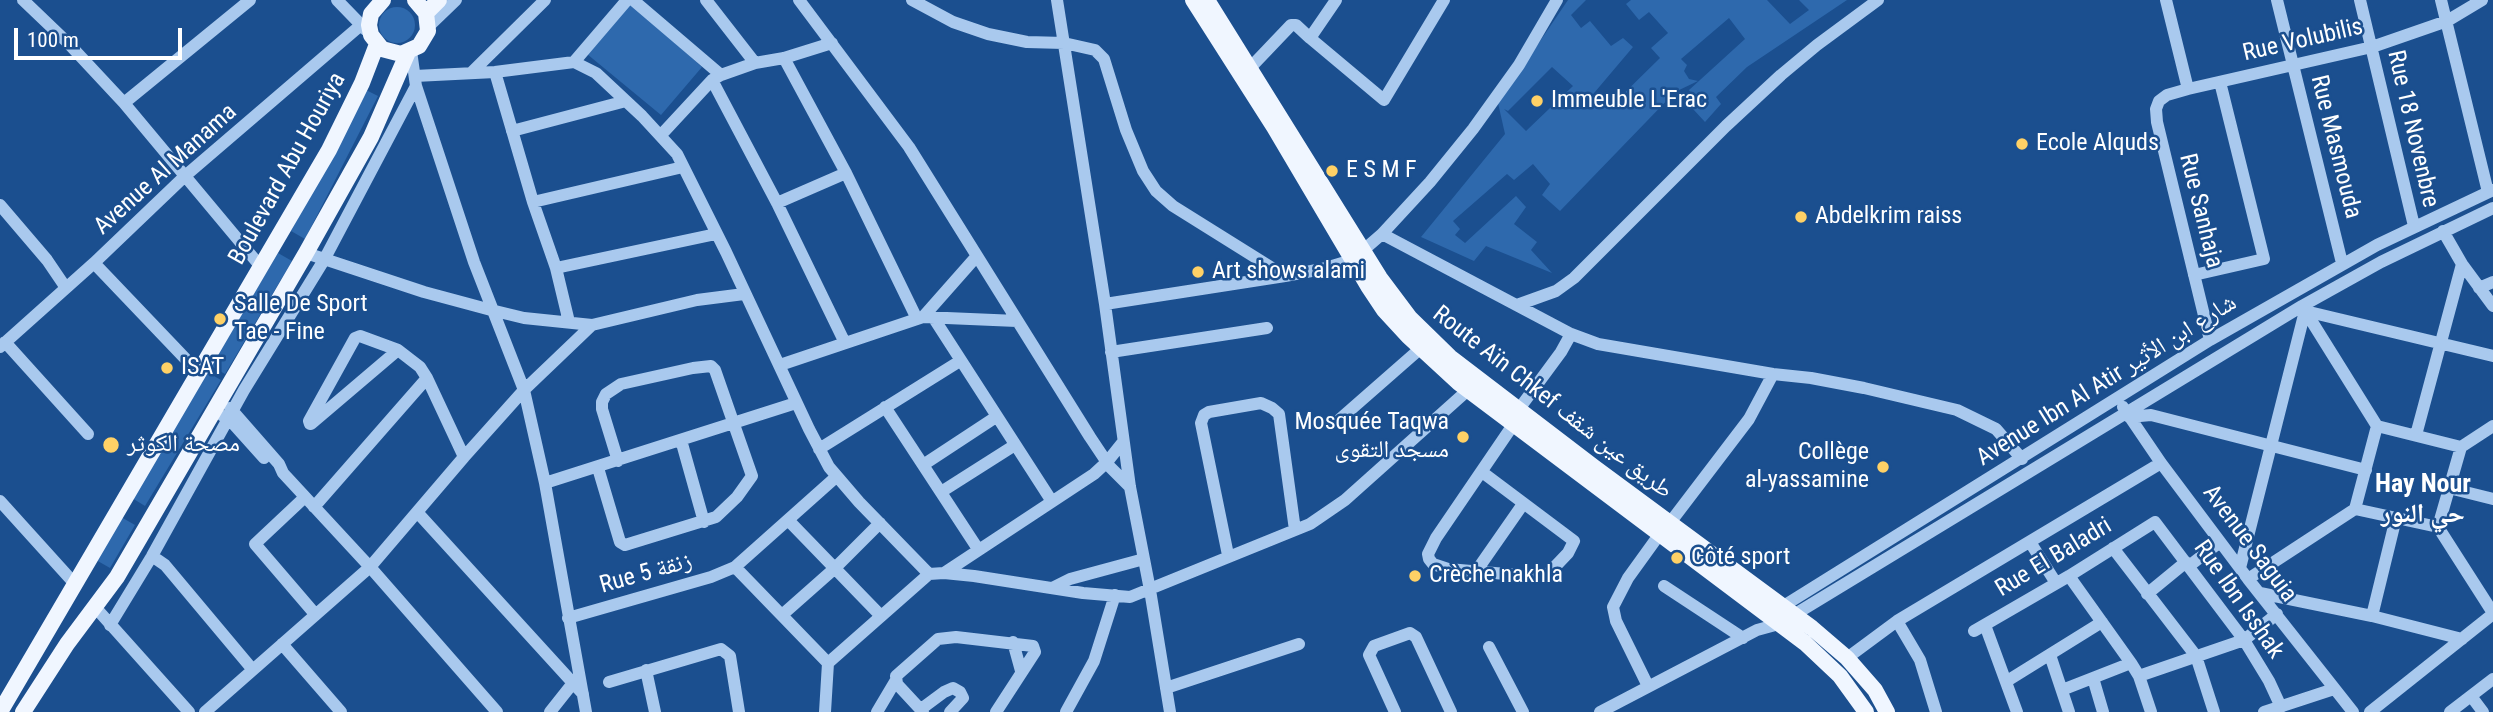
<!DOCTYPE html>
<html>
<head>
<meta charset="utf-8">
<style>
	body { margin:0 }
	#map { position:relative; width:2493px; height:712px; overflow:hidden; background:#1b4f8f; font-family:"Roboto Condensed",sans-serif }
	canvas { display:block }
	.scale { position:absolute; left:14px; top:28px; width:168px; height:32px; box-sizing:border-box; border:4px solid #fff; border-top:0; padding-left:9px; font-size:21px; line-height:24px; white-space:nowrap; color:#fff; -webkit-text-stroke:5px #1b4f8f; paint-order:stroke }
</style>
</head>
<body>
<div id="map">
<canvas width="2493" height="712"></canvas>
<div class="scale">100 m</div>
</div>
<script>
const ctx = document.querySelector('canvas').getContext('2d');
ctx.lineJoin = 'round';
function paint(path, color) { ctx.fillStyle = color; ctx.fill(path, 'evenodd'); }
const shape = rows => new Path2D(rows.map(r => 'M' + r).join(''));
function trace(path, color, width, dash) { ctx.strokeStyle = color; ctx.lineWidth = width; ctx.lineCap = dash ? 'butt' : 'round'; ctx.setLineDash(dash || []); ctx.stroke(path); }
function label(font, color, halo, rows, align = 'center') {
  ctx.font = font + ' "Roboto Condensed","Noto Naskh Arabic",sans-serif'; ctx.lineWidth = 5; ctx.setLineDash([]); ctx.textBaseline = 'middle'; ctx.strokeStyle = halo; ctx.fillStyle = color; for (const [text, x, y, turn = 0] of rows) {
    ctx.save(); ctx.translate(x, y); ctx.rotate((+turn || 0) * Math.PI / 180); ctx.textAlign = isNaN(turn) ? turn : align; if (halo) ctx.strokeText(text, 0, 0); ctx.fillText(text, 0, 0); ctx.restore();
  }
}
paint(shape([
	[1568,0,1586,0,1571,15,1581,28,1590,21,1611,46,1623,38,1633,47,1589,99,1595,107,1600,102,1609,108,1660,58,1651,48,1668,33,1649,12,1639,20,1626,4,1631,0,1767,0,1790,24,1809,10,1799,0,1847,0,1747,67,1716,97,1721,104,1705,122,1693,109,1695,100,1689,90,1745,39,1729,18,1681,59,1687,65,1684,71,1689,79,1698,81,1675,92,1560,211,1542,195,1550,184,1533,164,1514,180,1507,174,1453,221,1460,229,1455,235,1465,243,1516,196,1526,207,1514,224,1537,242,1531,250,1552,273,1486,246,1474,261,1421,237,1505,134,1498,103],
	[1552,67,1573,86,1526,131,1504,109,1508,111],
	[629,2,702,67,661,115,587,54],
	'379 25a18 18 0 1 1 36 0a18 18 0 1 1-36 0Z',
	[366,90,378,96,305,239,291,231],
	[278,253,292,261,225,374,211,366],
	[207,372,221,380,145,506,132,498],
	[121,517,135,525,110,568,96,560]
]), '#2e69ad');
trace(shape([
	[23,0,68,43,124,103,261,267],
	[337,0,366,30],
	[633,0,721,75],
	[706,0,755,63],
	[799,0,909,147,1090,437,1110,467,1130,487],
	[912,0,953,22,988,34,1027,42,1064,43,1095,50,1104,59,1126,130,1143,171,1156,191,1173,206,1285,276],
	[1057,0,1105,304,1130,487,1150,590,1170,712],
	[2166,0,2188,89],
	[2277,0,2342,263],
	[2360,0,2414,226],
	[2441,0,2488,192],
	[428,27,456,0],
	[1310,38,1384,100,1444,0],
	[411,51,416,86,474,262,524,390,545,483,586,712],
	[784,58,846,173,917,319],
	[574,62,627,0],
	[1250,68,1291,25,1296,25,1310,38,1336,0],
	[495,72,533,202,556,268,569,322],
	[471,73,545,0],
	[415,76,495,72,574,62,596,73,642,116,677,154,726,252,809,429,829,467,859,502,929,574],
	[712,80,777,203,845,343],
	[124,103,250,0],
	[512,131,626,101],
	[661,135,712,80,721,75,755,63,784,58,832,43],
	[533,202,683,167],
	[777,203,846,173],
	[0,205,47,260,66,288],
	[2443,231,2462,264,2493,306],
	[1382,234,1571,334,1598,344,1773,374,1811,378,1864,388,1957,410,1996,429,2022,459],
	[306,253,424,292,491,310,524,318,592,325],
	[94,263,199,373],
	[556,268,716,234],
	[2194,275,2264,259,2220,82],
	[2479,288,2493,282],
	[1105,304,1285,276,1322,269,1352,260,1382,234,1430,182,1473,129,1519,65,1557,0],
	[1517,305,1556,291,1574,278,1726,126,1781,75,1817,45,1878,0],
	[2304,309,2377,426,2461,447],
	[923,317,976,257],
	[933,317,1051,500],
	[2210,340,2157,122,2156,109,2159,101,2167,95,2188,89,2372,47,2447,21,2482,0],
	[5,342,88,434],
	[0,347,94,263,185,176,361,25],
	[1111,352,1267,328],
	[780,365,923,317,1017,321],
	[885,407,978,549],
	[2123,407,2161,463,2248,579,2353,712],
	[230,408,279,464,283,473,370,567,497,712],
	[1519,409,1561,352,1571,334],
	[223,416,229,419,264,458],
	[2129,417,2151,415,2366,470],
	[1340,419,1421,348],
	[310,424,309,421,355,338,360,336,398,350,420,367,427,378,464,457],
	[311,424,398,350],
	[2416,435,2462,264],
	[681,440,704,522],
	[819,449,960,361],
	[923,465,996,417],
	[598,468,620,542,625,545,716,517,737,497,752,476,715,370,711,366,693,368,621,384,606,394,602,402,602,409,618,461],
	[1482,472,1574,541,1568,553,1548,574,1541,577,1448,569,1433,564,1429,559,1428,554,1436,538,1513,425],
	[545,483,796,403],
	[2449,488,2493,499],
	[941,492,1015,445],
	[305,497,255,544,315,614],
	[0,501,75,584],
	[314,507,427,378],
	[2355,509,2438,527,2493,613],
	[417,512,583,694],
	[789,521,881,616],
	[1669,524,1749,419,1773,374],
	[2438,527,2461,447,2493,426],
	[2030,542,2056,583],
	[2113,548,2196,656,2214,712],
	[1228,555,1201,423,1204,415,1209,412,1261,403,1272,408,1279,414,1295,530],
	[152,556,165,565,253,670],
	[2189,566,2220,542],
	[735,567,828,663],
	[2240,568,2305,311,2493,356],
	[1477,570,1523,504],
	[944,573,1094,474,1107,462,1123,442],
	[2069,576,2131,663,2139,676,2151,712],
	[2248,579,2355,509,2377,426],
	[1664,586,1743,638],
	[1052,588,1070,579,1144,559],
	[2260,593,2372,616,2462,639],
	[2147,594,2186,562],
	[95,607,189,712],
	[1777,610,2210,340,2377,245,2493,190],
	[782,615,834,569,880,523],
	[2372,616,2396,518],
	[568,618,711,577,735,567,836,477],
	[1897,621,1920,660,1936,712],
	[110,625,152,556,244,390,324,260,416,86],
	[1985,625,2017,712],
	[1974,631,2069,576,2155,522,2244,640,2269,681,2281,707],
	[1013,642,1021,671],
	[282,644,341,712],
	[1489,647,1523,712],
	[2050,655,2069,712],
	[1847,658,1897,621,2161,463],
	[828,663,929,574,944,573,974,576,1083,593,1130,597,1310,524,1345,500,1468,390],
	[646,670,655,712],
	[2139,676,2244,640,2277,614],
	[2093,678,2103,712],
	[2007,681,2102,622],
	[609,682,721,649,730,656,739,712],
	[1648,686,1616,621,1613,607,1628,578,1659,535],
	[1166,688,1299,644],
	[2062,690,2131,663],
	[2471,696,2483,712],
	[921,709,944,692,953,688,960,692,963,698,950,712],
	[205,712,370,567,464,457,524,390,592,325,697,300,744,294],
	[550,712,573,683],
	[825,712,828,663],
	[877,712,896,680],
	[923,712,897,684,896,676,938,639,956,637,1033,646,1035,652,996,712],
	[1066,712,1094,661,1115,595],
	[1395,712,1369,655,1374,646,1410,633,1416,637,1451,712],
	[1600,712,1757,630,1779,624,2302,306,2381,262,2493,208],
	[2264,712,2334,689],
	[2370,712,2493,614],
	[2450,712,2493,679]
]), '#a9c9ee', 12);
trace(shape([
	[383,0,371,14,369,25,371,35,382,49,401,54,419,46,428,31,426,13,415,0],
	[1193,0,1274,127,1368,286,1384,310,1408,336,1459,383,1805,643,1840,676,1866,712],
	[1207,0,1380,278,1410,318,1450,357,1594,467,1812,628,1847,658,1875,690,1887,712],
	[426,13,439,0],
	[0,712,329,150,362,83,377,44],
	[23,712,67,644,117,577,306,253,371,137,408,52]
]), '#f0f6ff', 16);
for (const [x, y, r, color] of [
	[1537,101,7,"#ffd166"],
	[2022,144,7,"#ffd166"],
	[1332,171,7,"#ffd166"],
	[1801,217,7,"#ffd166"],
	[1198,272,7,"#ffd166"],
	[220,319,7,"#ffd166"],
	[167,368,7,"#ffd166"],
	[1463,437,7,"#ffd166"],
	[111,445,9,"#ffd166"],
	[1883,467,7,"#ffd166"],
	[1677,558,7,"#ffd166"],
	[1415,576,7,"#ffd166"]
]) { const dot = new Path2D(); dot.arc(x, y, r, 0, 2 * Math.PI); ctx.fillStyle = color; ctx.fill(dot); trace(dot, '#1b4f8f', 2.5); }
label('24px', '#fff', '#1b4f8f', [
	["Rue Volubilis",2303,41,-13],
	["Rue 18 Novenbre",2412,129,77],
	["Rue Masmouda",2335,147,76],
	["Boulevard Abu Houriya",288,169,-61],
	["Avenue Al Manama",166,170,-42],
	["Rue Sanhaja",2200,211,76],
	["Avenue Ibn Al Atir شارع ابن الأثير",2107,381,-32],
	["Route Aïn Chkef طريق عين شقف",1552,403,38],
	["Avenue Saguia",2249,544,53],
	["Rue El Baladri",2054,558,-31],
	["Rue 5 زنقة",646,574,-16],
	["Rue Ibn Isshak",2238,600,55]
]);
label('24px', '#fff', '#1b4f8f', [
	["Immeuble L'Erac",1551,101],
	["Ecole Alquds",2036,144],
	["E S M F",1346,171],
	["Abdelkrim raiss",1815,217],
	["Art shows alami",1212,272],
	["Salle De Sport",234,305],
	["Tae - Fine",234,333],
	["ISAT",181,368],
	["Mosquée Taqwa",1449,423,"right"],
	["مسجد التقوى",1449,451,"right"],
	["مصحة الكوثر",127,445],
	["Collège",1869,453,"right"],
	["al-yassamine",1869,481,"right"],
	["Côté sport",1691,558],
	["Crèche nakhla",1429,576]
], 'left');
label('bold 26px', '#fff', '#1b4f8f', [
	["Hay Nour",2423,485],
	["حي النور",2423,515]
]);
</script>
</body>
</html>
